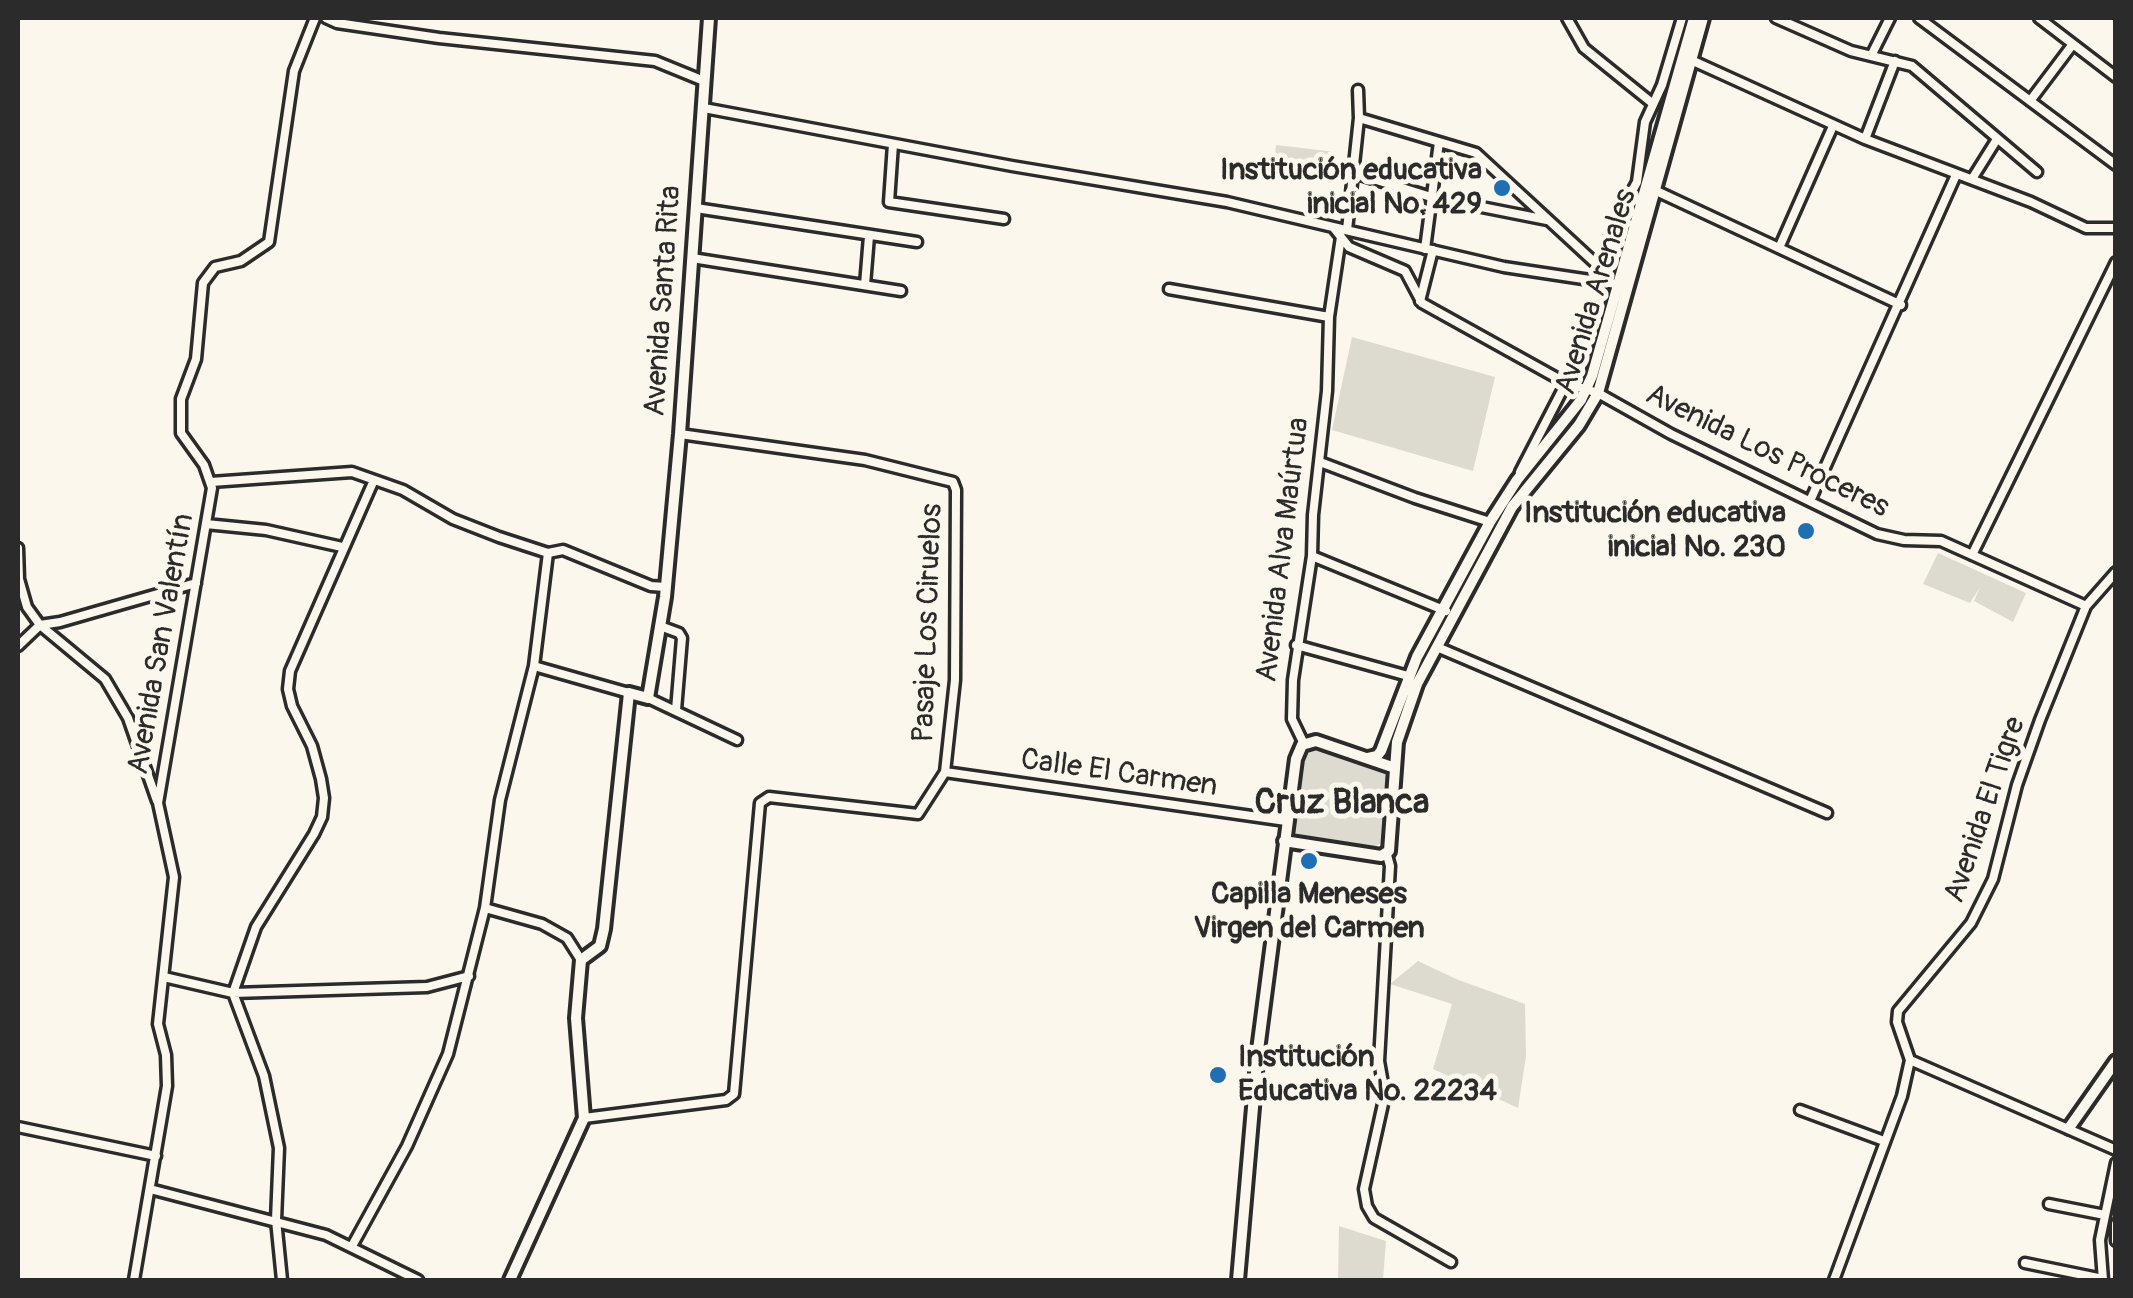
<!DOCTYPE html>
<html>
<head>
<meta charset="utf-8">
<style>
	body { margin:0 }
	#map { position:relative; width:2133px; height:1298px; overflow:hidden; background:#fbf7ec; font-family:Pangolin,sans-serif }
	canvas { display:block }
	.frame { position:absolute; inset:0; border:20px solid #2b2b2b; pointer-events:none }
</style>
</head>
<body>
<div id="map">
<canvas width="2133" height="1298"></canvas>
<div class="frame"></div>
</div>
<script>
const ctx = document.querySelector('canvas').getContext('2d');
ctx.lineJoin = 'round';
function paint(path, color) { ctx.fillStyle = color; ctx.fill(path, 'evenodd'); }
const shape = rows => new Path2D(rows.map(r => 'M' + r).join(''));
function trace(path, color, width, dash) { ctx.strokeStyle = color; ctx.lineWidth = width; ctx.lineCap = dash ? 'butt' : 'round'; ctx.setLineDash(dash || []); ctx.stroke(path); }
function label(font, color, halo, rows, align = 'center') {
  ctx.font = font + ' Pangolin,sans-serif'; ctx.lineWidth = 10; ctx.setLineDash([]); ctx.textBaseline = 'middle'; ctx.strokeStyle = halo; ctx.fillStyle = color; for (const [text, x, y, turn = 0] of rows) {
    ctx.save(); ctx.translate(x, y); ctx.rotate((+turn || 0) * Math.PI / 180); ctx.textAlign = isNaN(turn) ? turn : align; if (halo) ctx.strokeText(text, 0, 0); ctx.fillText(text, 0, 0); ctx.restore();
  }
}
paint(shape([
	[1276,145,1336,152,1333,179,1273,172],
	[1352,337,1495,377,1473,471,1332,430],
	[1938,553,2026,593,2013,622,1974,601,1980,587,1970,603,1923,584],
	[1313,748,1389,773,1386,841,1372,848,1289,834,1302,759],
	[1418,961,1456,979,1525,1004,1526,1056,1518,1108,1433,1069,1452,1004,1390,984],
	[1339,1226,1386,1241,1383,1280,1338,1280]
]), '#dddad0');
const street = shape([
	[326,18,337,23,439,38,655,61,704,81],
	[1567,18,1584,48,1652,103],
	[1776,18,1851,51,1912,66,2037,172],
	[1919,18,2116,165],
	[2039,18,2116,77],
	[1871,56,1890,18],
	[1691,60,1865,139,2031,202,2086,228,2116,228],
	[2030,101,2073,44],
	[704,108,1012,166,1227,202,1333,227,1349,247,1405,271,1422,303,1566,383,1598,393,1671,434,1877,534,1904,540,1941,541,2086,606],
	[1359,118,1476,153,1593,261,1600,268,1598,280],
	[1865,139,1895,61],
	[893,144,889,202,1004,219],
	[1354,173,1431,197,1547,220],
	[1972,179,1997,139],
	[1650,188,1901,305],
	[696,208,917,242],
	[1333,227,1504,267,1623,285],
	[1347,230,1359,118,1358,90],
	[1779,248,1833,126],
	[1425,249,1439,142],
	[692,258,901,291],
	[1600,268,1614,224,1637,182,1645,122,1662,85,1682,18],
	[865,285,869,236],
	[1169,289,1329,317],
	[1420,301,1433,250],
	[1320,462,1415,498,1490,522],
	[1520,472,1566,383],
	[211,482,352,472,403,490,453,519,499,537,548,553,563,550,651,586,665,587],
	[1810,501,1956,175],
	[206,524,266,530,342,547],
	[18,548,19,579,27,607,40,625,105,679,128,718,157,801],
	[1972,555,2116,262],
	[1312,556,1446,611],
	[660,626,679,633,682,638,676,710],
	[1296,645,1408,676],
	[18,646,40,625,60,622,196,583],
	[1437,647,1827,813],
	[534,666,629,693],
	[648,698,737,740],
	[1304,744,1292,719,1293,680,1312,556,1313,515,1327,391,1329,317,1341,237],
	[945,772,1286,821],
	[1387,855,1390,866,1379,1061,1385,1095,1364,1189,1367,1206,1374,1218,1451,1262],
	[485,908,542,924,567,938,581,960],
	[164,977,233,993,427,987,469,976],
	[1910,1060,2116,1150],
	[1800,1110,1884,1141],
	[584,1118,726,1100,734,1094,760,803,769,797,918,814,945,772,955,680,956,490,953,482,865,460,680,434],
	[18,1127,156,1156],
	[150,1189,326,1235,418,1280],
	[2049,1204,2105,1215],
	[2116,1224,2116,1241],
	[352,1246,407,1146,448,1054,485,908,500,800,534,666,548,553],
	[2025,1263,2103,1279],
	[134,1280,167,1086,166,1055,158,1024,174,877,158,803,212,488,204,465,181,433,181,399,196,359,203,283,215,267,241,261,269,242,294,71,315,18],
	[282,1280,276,1220,279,1148,264,1076,233,993,256,927,314,834,322,817,324,798,321,779,312,746,292,706,288,689,290,671,374,480],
	[1834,1280,1902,1096,1910,1060,1897,1022,1898,1011,1971,923,1993,879,2017,785,2040,720,2086,606,2116,572],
	[2103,1280,2100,1240,2116,1163]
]);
const secondary = shape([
	[1368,758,1377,756,1381,751,1417,657,1490,522,1517,480,1581,400,1592,376,1694,18],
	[1284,841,1381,856,1389,851,1397,742,1417,684,1512,507,1579,425,1598,393,1703,18],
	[2069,1128,2116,1061],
	[510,1280,584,1118,576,1018,581,960,600,946,604,929,629,693,648,698,665,597,680,434,709,18],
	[1238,1280,1258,1050,1296,759,1302,745,1316,741,1395,768]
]);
trace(street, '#2b2b2b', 15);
trace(secondary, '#2b2b2b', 18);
trace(street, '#fbf7ec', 8);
trace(secondary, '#fbf7ec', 10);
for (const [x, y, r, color] of [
	[1502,188,10,"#1f6fb2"],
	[1806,531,10,"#1f6fb2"],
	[1309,861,10,"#1f6fb2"],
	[1218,1075,10,"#1f6fb2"]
]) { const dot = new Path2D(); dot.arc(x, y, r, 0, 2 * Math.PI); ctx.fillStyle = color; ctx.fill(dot); trace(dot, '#fbf7ec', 4); }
label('bold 30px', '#2b2b2b', '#fbf7ec', [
	["Institución educativa",1482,171],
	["inicial No. 429",1482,205],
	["Institución educativa",1786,514],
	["inicial No. 230",1786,548],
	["Capilla Meneses",1309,895,"center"],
	["Virgen del Carmen",1309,929,"center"],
	["Institución",1238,1058,"left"],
	["Educativa No. 22234",1238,1092,"left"]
], 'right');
label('30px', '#2b2b2b', '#fbf7ec', [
	["Avenida Arenales",1597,292,-73],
	["Avenida Santa Rita",664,301,-86],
	["Avenida Los Proceres",1767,452,26],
	["Avenida Alva Maúrtua",1284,550,-83],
	["Pasaje Los Ciruelos",929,623,-88],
	["Avenida San Valentín",162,644,-80],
	["Calle El Carmen",1119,774,8],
	["Avenida El Tigre",1986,810,-71]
]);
label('bold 35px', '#2b2b2b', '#fbf7ec', [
	["Cruz Blanca",1342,804]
]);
</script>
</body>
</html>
